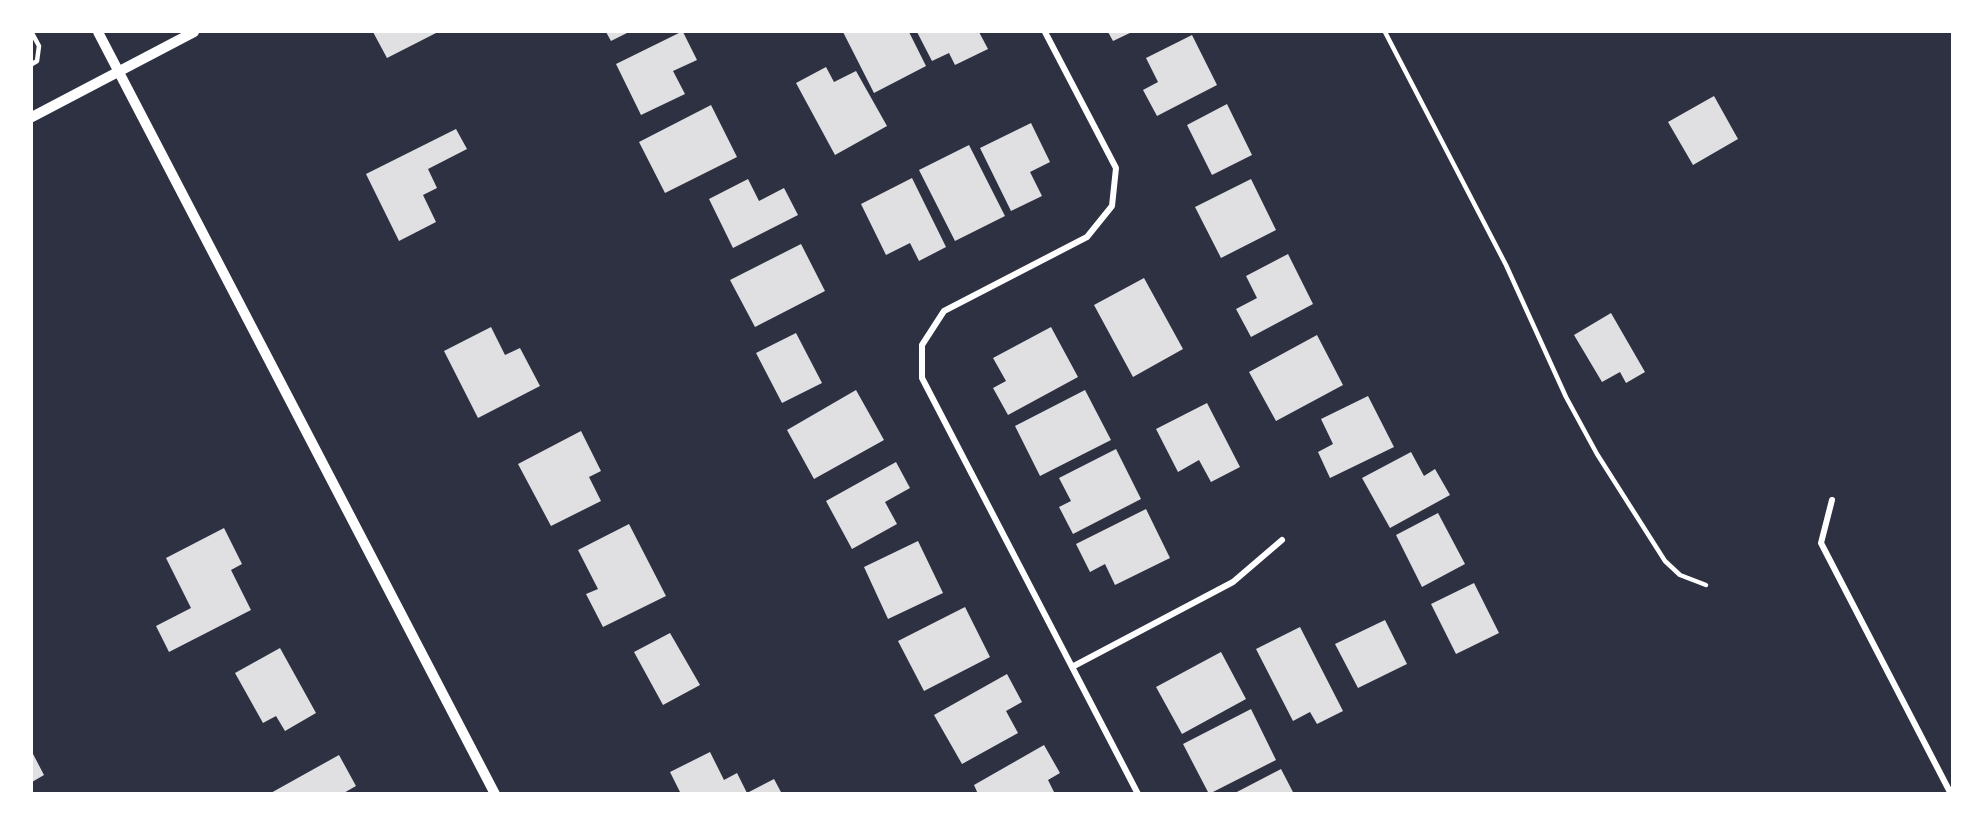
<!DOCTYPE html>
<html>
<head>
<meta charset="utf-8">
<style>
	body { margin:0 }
	#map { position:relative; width:1984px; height:825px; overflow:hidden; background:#2d3142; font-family:Helvetica,sans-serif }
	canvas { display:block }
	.frame { position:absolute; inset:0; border:33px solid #fff; pointer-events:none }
</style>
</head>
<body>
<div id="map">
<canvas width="1984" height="825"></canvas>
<div class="frame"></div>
</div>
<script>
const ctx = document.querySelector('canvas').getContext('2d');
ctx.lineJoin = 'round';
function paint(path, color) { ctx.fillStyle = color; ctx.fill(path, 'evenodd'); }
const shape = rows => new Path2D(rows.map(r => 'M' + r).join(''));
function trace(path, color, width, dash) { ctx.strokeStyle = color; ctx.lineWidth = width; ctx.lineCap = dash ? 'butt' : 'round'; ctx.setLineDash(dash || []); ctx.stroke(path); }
paint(shape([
	[373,32,438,32,387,58],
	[606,32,629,32,611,41],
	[681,32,683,32,697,60,673,71,685,94,641,115,616,64],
	[843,32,909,32,926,66,874,93],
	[917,32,979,32,988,49,955,65,949,53,932,61],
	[1108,32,1132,32,1113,41],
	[1192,35,1217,85,1157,116,1143,90,1158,82,1146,58],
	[826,67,834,82,856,71,887,126,835,155,796,83],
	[1714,96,1738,139,1693,165,1668,122],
	[1227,104,1252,155,1212,175,1187,125],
	[711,105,737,157,665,193,639,142],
	[1031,123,1050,162,1030,172,1042,196,1011,211,980,148],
	[456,129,467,149,428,169,437,188,423,195,436,222,399,241,366,174],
	[969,145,1005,216,955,241,919,170],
	[912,178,946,247,919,261,910,243,886,255,861,204],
	[748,179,759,201,784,188,798,215,733,248,709,199],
	[1251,179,1276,230,1221,258,1195,207],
	[801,244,825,291,755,327,730,280],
	[1288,254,1313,304,1251,337,1236,309,1257,298,1246,276],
	[1144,278,1183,349,1133,377,1094,305],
	[1611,313,1645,372,1626,383,1620,372,1602,382,1574,335],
	[491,327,505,355,520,348,540,386,478,418,444,351],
	[1051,327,1078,377,1008,415,993,388,1006,381,993,358],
	[796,333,822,383,782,403,756,353],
	[1317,335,1343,385,1276,421,1249,372],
	[856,390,884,440,814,479,787,430],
	[1085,390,1111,440,1040,476,1015,426],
	[1368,396,1394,447,1330,478,1318,452,1333,444,1321,419],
	[1207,403,1240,467,1211,482,1199,460,1178,472,1156,429],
	[581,431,601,471,589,477,601,501,551,526,518,464],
	[1116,449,1141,499,1073,534,1059,507,1071,501,1059,478],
	[1411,452,1424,476,1435,469,1450,495,1390,528,1362,478],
	[896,462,910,488,885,502,897,524,852,549,826,501],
	[1146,509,1170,558,1115,585,1105,564,1090,572,1076,544],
	[1438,513,1465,564,1422,587,1396,535],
	[629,524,666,596,603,627,586,594,598,589,578,550],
	[224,528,242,564,231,570,251,610,169,652,156,626,191,608,166,558],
	[918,541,943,593,888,619,864,567],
	[1474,583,1499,633,1456,654,1431,604],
	[965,607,990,657,924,691,898,641],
	[1385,620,1407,664,1358,688,1335,644],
	[1300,627,1343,711,1317,724,1310,712,1293,721,1256,649],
	[670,633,700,685,663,705,634,652],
	[280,648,316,713,285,731,276,716,263,723,235,673],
	[1221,652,1246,699,1182,734,1156,687],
	[1007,674,1022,702,1006,711,1018,733,962,764,934,715],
	[1251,709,1276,760,1209,794,1183,744],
	[1044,745,1060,773,1048,780,1055,794,978,794,974,785],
	[32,752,44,775,32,782],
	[710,752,724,780,737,773,747,793,774,779,782,794,681,794,670,772],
	[339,755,356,786,342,794,269,794],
	[1281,769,1294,794,1233,794]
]), '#e0e0e3');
trace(shape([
	[1385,32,1506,265,1566,397,1597,454,1665,561,1680,575,1706,585],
	[32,33,39,46,37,61,32,64]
]), '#fff', 4.5);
trace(shape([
	[1045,32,1116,168,1112,206,1087,237,944,311,922,345,922,378,1138,794],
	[1832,500,1821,543,1951,794],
	[1072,667,1233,582,1282,540]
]), '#fff', 6);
trace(shape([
	[98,32,495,794],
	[32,117,194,32]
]), '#fff', 10);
</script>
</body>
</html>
